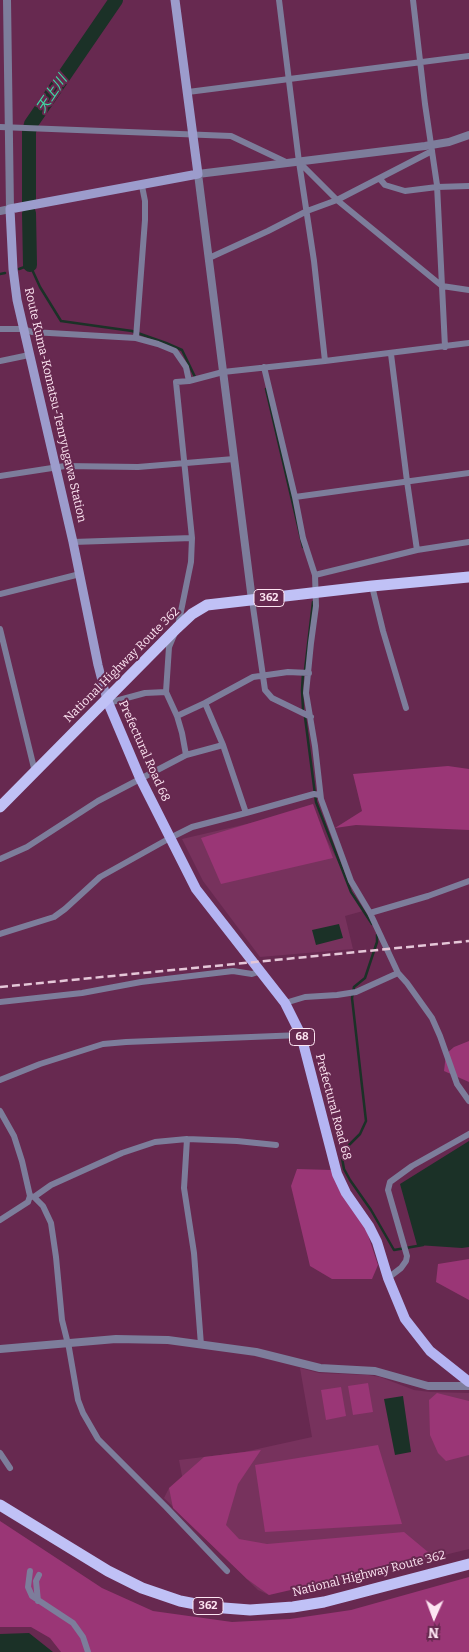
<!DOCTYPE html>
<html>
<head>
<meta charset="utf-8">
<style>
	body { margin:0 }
	#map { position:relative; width:469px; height:1652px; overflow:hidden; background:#672950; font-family:Bitter,serif }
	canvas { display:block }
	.north { position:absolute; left:409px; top:1592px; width:50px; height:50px; -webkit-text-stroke:4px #672950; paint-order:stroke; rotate:182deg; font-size:14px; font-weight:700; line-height:20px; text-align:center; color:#fde5f2 }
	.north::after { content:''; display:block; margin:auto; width:18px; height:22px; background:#fde5f2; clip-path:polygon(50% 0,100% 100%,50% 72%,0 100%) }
</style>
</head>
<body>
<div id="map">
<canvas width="469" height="1652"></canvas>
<div class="north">N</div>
</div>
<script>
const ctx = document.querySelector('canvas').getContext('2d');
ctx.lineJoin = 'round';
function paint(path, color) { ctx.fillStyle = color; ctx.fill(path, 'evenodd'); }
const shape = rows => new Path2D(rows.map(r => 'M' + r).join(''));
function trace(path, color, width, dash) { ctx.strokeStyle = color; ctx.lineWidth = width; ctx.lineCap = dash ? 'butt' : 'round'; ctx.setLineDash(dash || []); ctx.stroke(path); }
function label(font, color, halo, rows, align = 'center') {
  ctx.font = font + ' Bitter,"Noto Sans JP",serif'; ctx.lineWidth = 4; ctx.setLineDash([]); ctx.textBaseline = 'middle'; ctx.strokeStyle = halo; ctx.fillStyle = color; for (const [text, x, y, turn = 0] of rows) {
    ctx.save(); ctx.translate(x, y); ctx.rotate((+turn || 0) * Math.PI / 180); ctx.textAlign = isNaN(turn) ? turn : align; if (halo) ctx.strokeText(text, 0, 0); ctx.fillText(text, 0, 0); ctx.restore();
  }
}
paint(shape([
	[311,809,363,911,345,916,353,949,260,957,203,881,182,839],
	[300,1368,319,1373,368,1375,380,1377,414,1390,430,1392,469,1393,469,1549,305,1589,284,1590,269,1595,258,1590,164,1498,169,1488,180,1486,183,1481,179,1460,244,1452,312,1437]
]), '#77325d');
paint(shape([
	[448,766,469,769,469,830,356,825,335,828,362,811,353,774],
	[313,804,333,858,221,884,201,838],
	[469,1041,469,1082,444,1071,446,1054,454,1047],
	[297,1169,332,1170,362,1217,378,1265,372,1279,332,1279,310,1266,291,1186],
	[469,1259,469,1300,436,1282,438,1264],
	[368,1383,373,1412,353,1415,348,1386],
	[341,1387,346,1416,326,1420,321,1390],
	[437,1393,469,1401,469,1455,446,1461,438,1453,430,1435,429,1400],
	[378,1445,402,1524,265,1532,255,1465],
	[261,1450,238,1484,226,1525,239,1539,267,1544,404,1532,434,1557,269,1595,247,1579,173,1508,169,1488,204,1457],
	[0,1521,102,1588,153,1611,232,1622,290,1619,351,1610,469,1577,469,1652,61,1652,50,1638,31,1627,0,1627]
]), '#9a3676');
paint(shape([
	[339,924,343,938,316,945,312,930],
	[469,1141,469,1247,462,1248,417,1245,400,1184],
	[403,1396,411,1452,395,1455,384,1399],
	[29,1633,53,1652,0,1652,0,1634]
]), '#1b3127');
trace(shape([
	[19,269,30,265,40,287,61,321,132,331,166,343,182,350,196,379],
	[0,274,5,273],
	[266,389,303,547],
	[305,670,313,602],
	[303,709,302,690,303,673],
	[305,717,316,802,351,892,372,924],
	[377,935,377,942,365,978,354,987,352,998,366,1121,360,1134,342,1152,342,1158,344,1169,350,1180,371,1210,394,1250,423,1245]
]), '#1b3127', 2.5);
trace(shape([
	[29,202,29,132,31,124,116,0],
	[29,213,30,265]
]), '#1b3127', 14);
trace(shape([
	[413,0,425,104,437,185,445,347],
	[188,92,469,56],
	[0,127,231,136,288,163],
	[300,163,337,200,442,286,469,290],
	[380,179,385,185,405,191,437,187,469,186],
	[209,258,268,231,307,211,337,200,432,151],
	[0,329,24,329,32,332,136,338,158,344,175,351,186,367,189,381],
	[136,338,145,220,145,201,142,186],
	[391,354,407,481,417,550,469,542],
	[0,361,29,355],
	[325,361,469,343],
	[264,367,295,497,303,538,315,575,316,606,311,643,306,693,315,746,321,799,351,881,370,913,398,973,407,983,432,1018,440,1036,457,1084,469,1101],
	[0,476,65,466,138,467,234,459],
	[295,497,469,473],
	[73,542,192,538],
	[315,575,417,550],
	[372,586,383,631,406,708],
	[0,594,80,574],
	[252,600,265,690,272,698,311,717],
	[178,626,191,562,192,538,176,382,189,381,223,372,325,361,314,261,299,162,279,0],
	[0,629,35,772],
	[174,635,169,647,166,692,177,716],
	[108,703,145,693,166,692],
	[205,703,223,745,246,813,314,794,320,795],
	[186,755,223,745],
	[0,859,27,847,98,801,186,755,182,733,177,716,205,703,253,677,288,672,309,673],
	[370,913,428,896,469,881],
	[0,934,54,917,65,909,100,877,170,838,192,827,246,813],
	[0,1002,82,993,141,982,233,971,252,974,261,971],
	[285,1003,305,997,337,995,356,992,398,973],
	[0,1080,40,1064,103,1044,126,1042,301,1035],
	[0,1111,14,1136,22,1161,30,1196,28,1202,0,1220],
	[187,1139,184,1188,194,1253,201,1345],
	[30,1196,34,1197,43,1206,51,1223,56,1257,62,1320,69,1348,78,1400,83,1413,98,1439,166,1507,227,1571],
	[34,1197,51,1185,122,1153,155,1142,187,1139,237,1141,276,1145],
	[388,1278,401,1268,406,1261,407,1256,388,1190,390,1182,412,1166,469,1134],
	[0,1453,10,1468],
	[30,1571,28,1587,32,1596,73,1623,83,1637,88,1652],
	[38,1601,36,1581,39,1575]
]), '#7d7d9b', 6);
trace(shape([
	[0,211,10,209,7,0],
	[252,600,198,174,425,146,449,142,469,135],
	[0,1349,116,1339,168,1340,256,1352,320,1368,375,1371,428,1386,469,1386]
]), '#7d7d9b', 8);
trace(shape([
	[107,700,98,665,73,542,17,300,13,269,10,209,198,174,175,0]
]), '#9c9ccc', 9);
trace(shape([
	[107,700,140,778,196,889,285,1003,301,1035,337,1174,346,1193,369,1226,377,1242,388,1278,405,1319,430,1351,469,1382]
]), '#b4b4f2', 10);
trace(shape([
	[0,807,177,628,192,614,207,605,372,586,469,577],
	[0,1505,108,1571,142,1588,180,1601,211,1607,250,1610,293,1607,324,1602,469,1564]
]), '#c0c1f6', 11);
trace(shape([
	[0,987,469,941]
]), '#e5c7d8', 2.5, [8, 4]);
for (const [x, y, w] of [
	[269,598,30],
	[302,1037,25],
	[208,1606,30]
]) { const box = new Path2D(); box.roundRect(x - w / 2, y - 8.5, w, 17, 4); ctx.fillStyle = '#672950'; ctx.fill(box); trace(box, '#fde5f2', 1); }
label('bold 11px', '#fde5f2', null, [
	["362",269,598],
	["68",302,1037],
	["362",208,1606]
]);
label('12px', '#fde5f2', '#672950', [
	["Route Kuma-Komatsu-Tenryugawa Station",55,405,77],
	["National Highway Route 362",122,665,-45],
	["Prefectural Road 68",144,751,66],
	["Prefectural Road 68",333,1107,75],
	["National Highway Route 362",369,1574,-14]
]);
label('italic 14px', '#3ddda4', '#672950', [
	["天上川",52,94,-56]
]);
</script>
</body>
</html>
